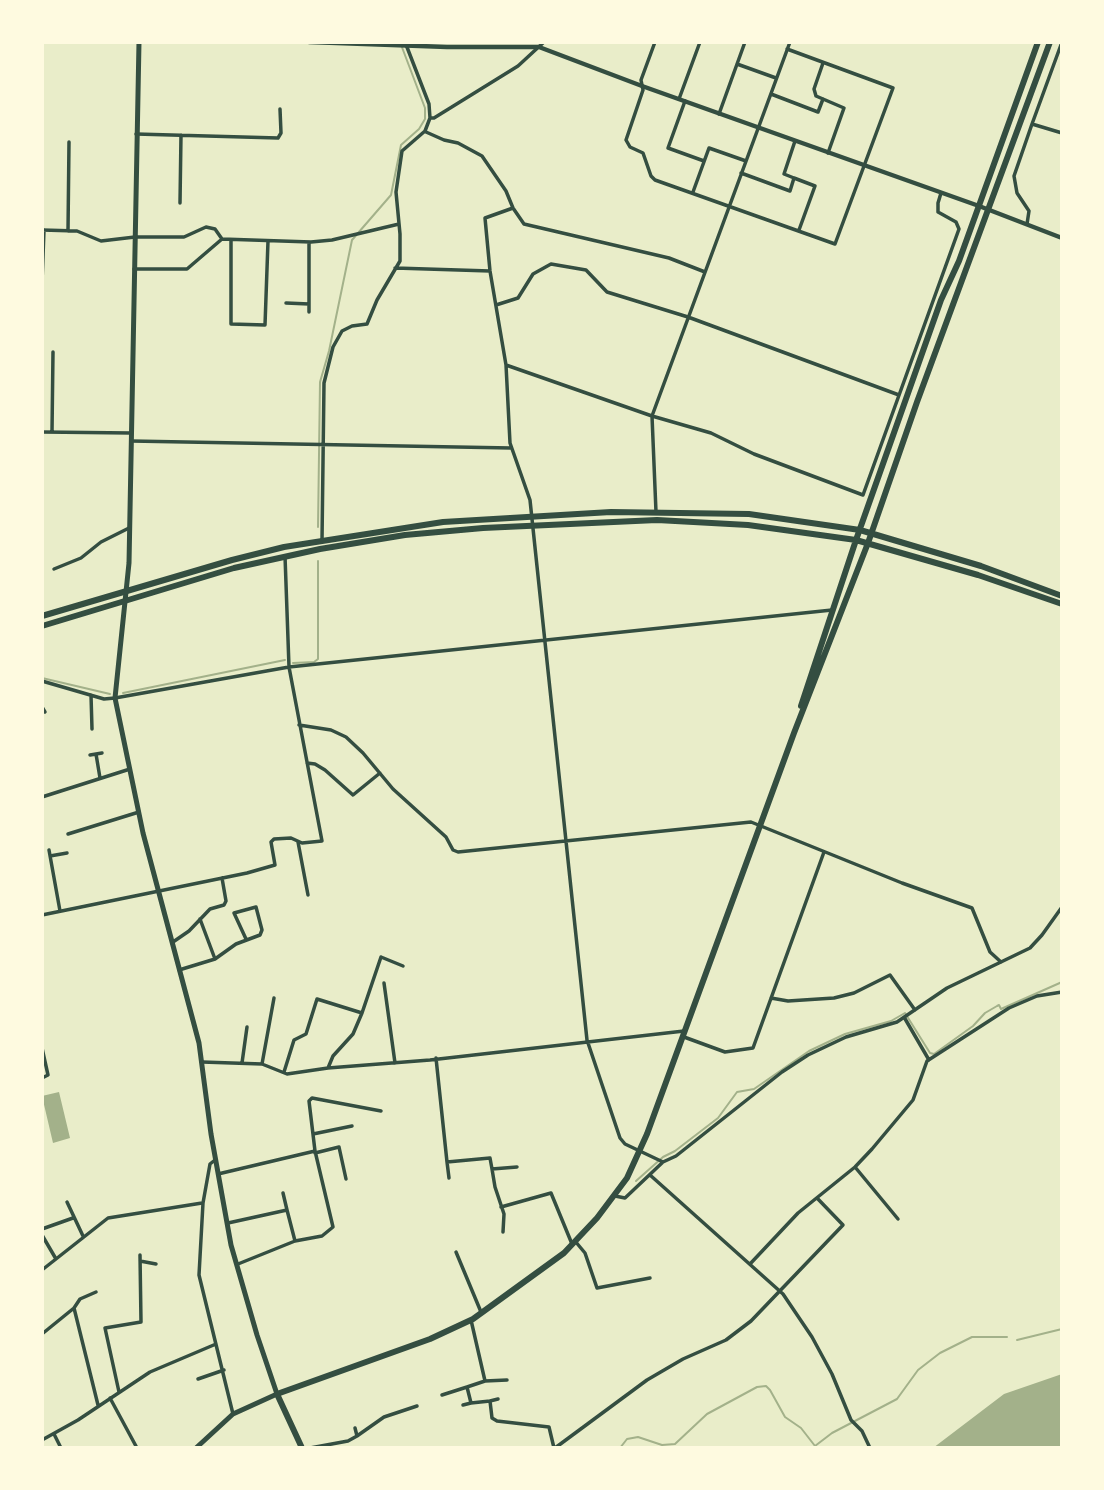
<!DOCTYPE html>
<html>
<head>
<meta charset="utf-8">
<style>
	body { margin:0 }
	#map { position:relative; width:1104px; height:1490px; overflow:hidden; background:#e9edc9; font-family:Quicksand,sans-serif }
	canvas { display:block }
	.frame { position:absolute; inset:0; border:44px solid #fefae0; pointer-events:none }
</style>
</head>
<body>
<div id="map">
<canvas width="1104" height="1490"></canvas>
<div class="frame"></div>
</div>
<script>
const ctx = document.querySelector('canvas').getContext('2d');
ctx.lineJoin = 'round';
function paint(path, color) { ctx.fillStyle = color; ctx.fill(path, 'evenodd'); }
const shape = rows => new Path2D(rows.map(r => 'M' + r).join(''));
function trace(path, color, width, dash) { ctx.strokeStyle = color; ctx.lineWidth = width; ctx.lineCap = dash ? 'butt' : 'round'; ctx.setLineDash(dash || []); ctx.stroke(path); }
paint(shape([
	[59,1092,70,1138,53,1143,42,1096],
	[1062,1374,1062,1448,933,1448,1004,1394]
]), '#a3b18a');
trace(shape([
	[318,527,320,382,329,351,352,240,391,195,401,145,419,129,425,119,425,108,400,42],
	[293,663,314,662,318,659,318,561],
	[42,678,110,694],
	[123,693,285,660],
	[636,1181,663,1157,675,1151,718,1118,737,1092,754,1089,809,1051,845,1034,891,1021,905,1013,930,1053,934,1054,973,1026,985,1013,997,1006,999,1005,1001,1009,1062,982],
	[1017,1340,1062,1329],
	[620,1448,627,1439,638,1437,662,1445,675,1444,707,1414,757,1387,766,1386,770,1390,785,1417,801,1428,815,1446,832,1433,897,1399,918,1370,940,1353,972,1337,1007,1337]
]), '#a3b18a', 2);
trace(shape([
	[655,42,641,80,643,90,626,140,630,147,643,153,651,176,655,180,835,244,893,88,787,49],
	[823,63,814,89,816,96,844,108,828,153],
	[737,64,776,78],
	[771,94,818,112,823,99],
	[679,99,700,42],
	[685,101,668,148,704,161],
	[719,114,745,42],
	[430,118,434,118,518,66,544,42],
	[1032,124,1062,42],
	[426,132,444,140,458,143,482,156,506,191,513,208,524,224,669,258,705,272],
	[136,134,278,138,281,133,280,109],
	[741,173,790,191,794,178,815,186,799,230],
	[794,178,784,174,795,141],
	[693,192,709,148,746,161],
	[180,203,181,135],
	[513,208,485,218,490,271,506,365,510,443,530,500,587,1040,620,1138,625,1144,663,1162],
	[1027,224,1029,211,1017,193,1014,176,1032,124,1062,133],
	[42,230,77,231,101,241,135,237,184,237,206,227,215,229,222,239,311,242,332,240,399,224],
	[68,231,69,142],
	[231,240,231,324,265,325,268,241],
	[309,242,309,312],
	[395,268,490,271],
	[134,269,187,269,222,239],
	[42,283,44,230],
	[286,303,309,304],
	[496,305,518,298,533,274,551,264,586,270,607,292,688,317,899,395],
	[506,365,652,416,711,433,754,454,863,495,959,229,956,222,938,212,938,203,941,193],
	[42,432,131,433],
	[52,432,53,352],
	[131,441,511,448],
	[656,512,652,416,790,42],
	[322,541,324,383,333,347,342,331,352,326,367,324,377,300,400,261,400,234,396,192,402,151,425,131,430,118,429,104,405,42],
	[54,569,81,558,101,542,129,528],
	[42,681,104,699,115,698,289,667,832,610],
	[91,695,92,729],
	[42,707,45,712],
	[299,725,331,730,346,737,363,753,393,789,446,837,453,850,458,852,751,822,902,883,972,908,990,952,1001,962],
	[96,754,100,778],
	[90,755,102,753],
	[307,763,315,764,325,770,353,795,380,773],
	[42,797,130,769],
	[68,834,139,812],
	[298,842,308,895],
	[49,850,60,911],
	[50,856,67,853],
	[42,915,247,873,275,865,271,842,274,839,291,838,302,843,322,841,289,667,285,556],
	[200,919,215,959],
	[173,942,189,931,210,909,224,905,226,901,222,878],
	[179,970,215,959,236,944,260,935,262,930,256,907,234,913,246,939],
	[384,983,395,1063],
	[771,998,788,1001,834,998,854,993,890,975,915,1010],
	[362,1013,381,957,403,966],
	[904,1017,929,1060],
	[684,1037,725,1052,753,1048,824,852],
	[42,1048,48,1075,42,1078],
	[436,1058,447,1162,490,1158,492,1169,517,1167],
	[202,1062,262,1064,287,1074,328,1068,430,1060,684,1031],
	[242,1063,247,1027],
	[262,1064,274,998],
	[284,1072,294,1040,306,1034,317,999,362,1013,353,1034,333,1056,328,1068],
	[313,1134,352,1126],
	[315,1153,339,1147,346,1179],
	[215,1160,210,1164,203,1203,199,1275,233,1414],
	[447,1162,449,1178],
	[855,1167,898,1219],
	[492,1169,495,1187,504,1214,503,1232],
	[218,1174,315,1151,309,1101,312,1098,381,1111],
	[650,1175,783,1294,812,1337,832,1374,851,1420,862,1431,870,1448],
	[283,1193,287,1210],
	[615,1196,625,1198,663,1162,676,1156,782,1072,808,1055,846,1037,897,1022,947,988,1030,948,1042,935,1062,907],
	[67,1202,83,1236],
	[501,1207,551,1193,572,1244],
	[228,1223,287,1210,295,1241],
	[42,1229,73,1218],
	[42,1235,56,1259],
	[575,1241,585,1253,597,1288,650,1278],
	[456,1252,481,1312],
	[140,1261,156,1264],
	[238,1264,295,1241,322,1236,333,1227,315,1151],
	[750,1264,798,1213,855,1167,872,1149,913,1100,927,1061,1009,1008,1037,996,1062,992],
	[42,1270,108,1218,202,1203],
	[74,1308,80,1299,96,1292],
	[471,1320,485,1381,467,1387,471,1403,490,1401,492,1418,497,1421,549,1427,554,1448],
	[42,1334,74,1308,98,1405],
	[198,1379,224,1370],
	[485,1381,507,1380],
	[119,1392,105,1328,141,1322,140,1255],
	[442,1395,467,1387],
	[110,1398,137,1448],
	[490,1401,498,1399],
	[463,1405,471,1403],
	[54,1434,61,1448],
	[357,1436,384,1417,417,1406],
	[42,1440,78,1420,150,1372,216,1344],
	[310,1448,348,1441,357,1436,355,1428],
	[555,1448,647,1380,683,1359,726,1340,751,1321,843,1225,817,1198]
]), '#344e41', 3.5);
trace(shape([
	[309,42,447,47,539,47,642,86,979,206,1062,238]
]), '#344e41', 4.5);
trace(shape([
	[139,42,129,563,115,698,143,833,199,1043,211,1134,231,1245,257,1335,277,1394,233,1414,196,1448]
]), '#344e41', 5);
trace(shape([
	[42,616,232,560,284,547,443,522,611,512,749,514,860,530,981,566,1062,596],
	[42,626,234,568,320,549,405,535,483,528,657,520,748,525,856,540,978,575,1062,604],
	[801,706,856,540,941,300,959,261,1038,42],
	[302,1448,277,1394,430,1339,473,1319,564,1253,597,1218,627,1178,647,1134,794,733,868,543,917,402,1050,42]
]), '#344e41', 6);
</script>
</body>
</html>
